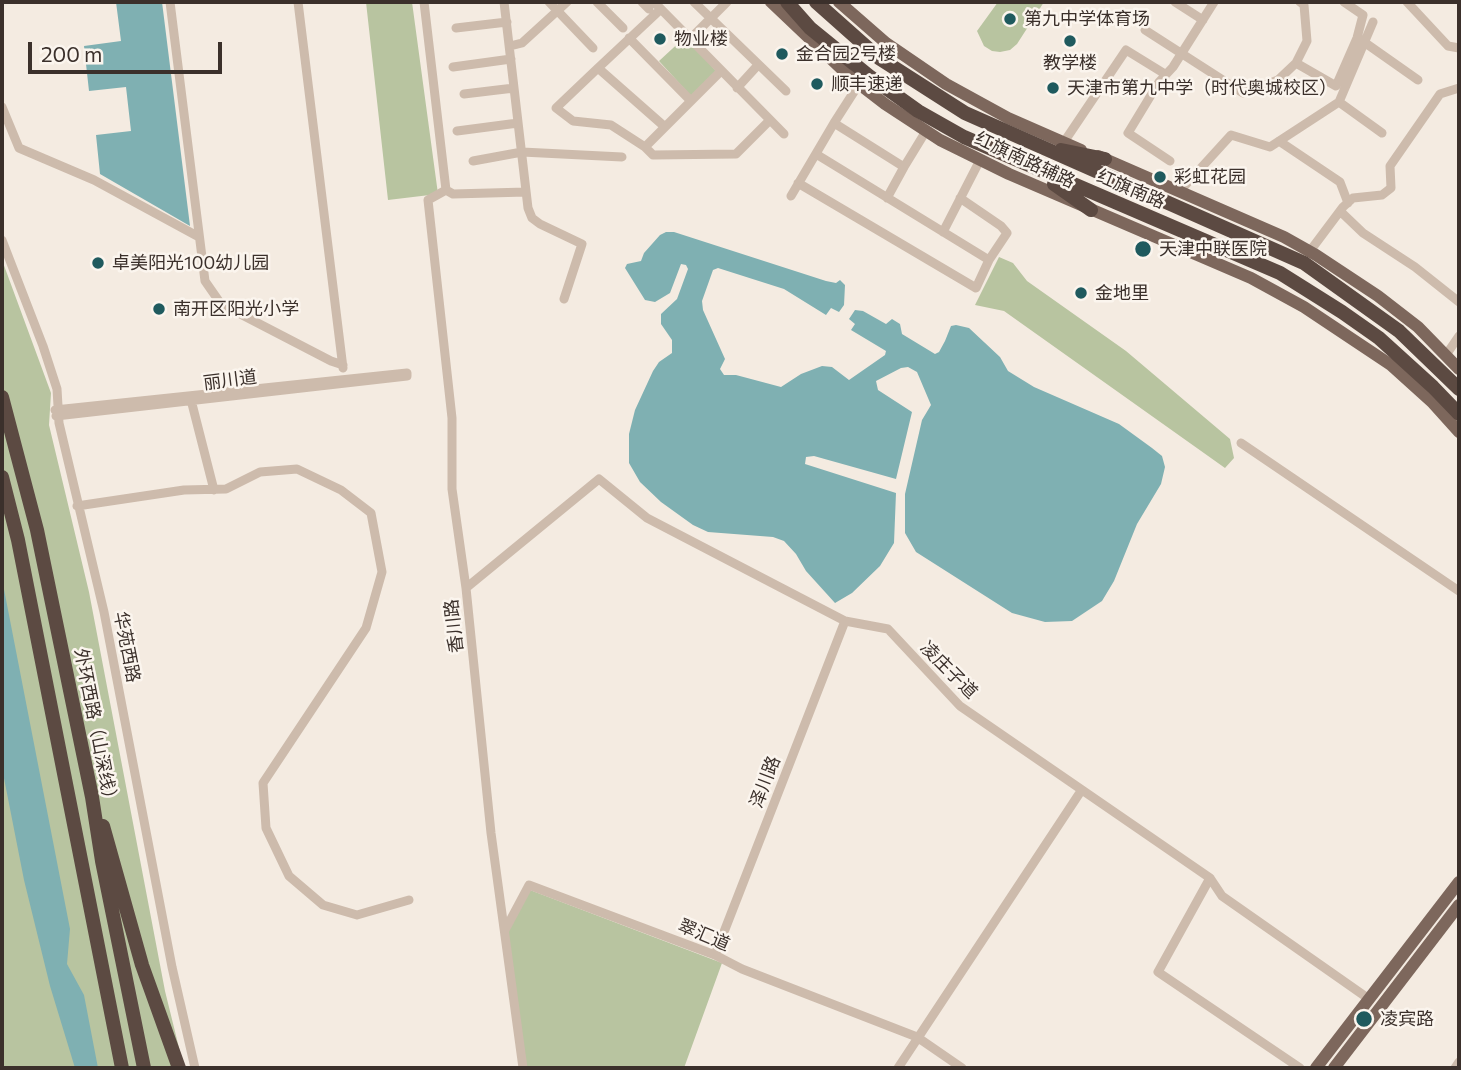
<!DOCTYPE html>
<html>
<head>
<meta charset="utf-8">
<style>
	body { margin:0 }
	#map { position:relative; width:1461px; height:1070px; overflow:hidden; background:#f4ebe1; font-family:Commissioner,sans-serif }
	canvas { display:block }
	.frame { position:absolute; inset:0; border:4px solid #3b302b; pointer-events:none }
	.scale { position:absolute; left:28px; top:42px; width:194px; height:32px; box-sizing:border-box; border:4px solid #3b302b; border-top:0; padding-left:9px; font-size:21px; line-height:24px; white-space:nowrap; color:#3b302b; -webkit-text-stroke:5px #fbf5ee; paint-order:stroke }
</style>
</head>
<body>
<div id="map">
<canvas width="1461" height="1070"></canvas>
<div class="frame"></div>
<div class="scale">200 m</div>
</div>
<script>
const ctx = document.querySelector('canvas').getContext('2d');
ctx.lineJoin = 'round';
function paint(path, color) { ctx.fillStyle = color; ctx.fill(path, 'evenodd'); }
const shape = rows => new Path2D(rows.map(r => 'M' + r).join(''));
function trace(path, color, width, dash) { ctx.strokeStyle = color; ctx.lineWidth = width; ctx.lineCap = dash ? 'butt' : 'round'; ctx.setLineDash(dash || []); ctx.stroke(path); }
function label(font, color, halo, rows, align = 'center') {
  ctx.font = font + ' Commissioner,"Noto Sans SC",sans-serif'; ctx.lineWidth = 5; ctx.setLineDash([]); ctx.textBaseline = 'middle'; ctx.strokeStyle = halo; ctx.fillStyle = color; for (const [text, x, y, turn = 0] of rows) {
    ctx.save(); ctx.translate(x, y); ctx.rotate((+turn || 0) * Math.PI / 180); ctx.textAlign = isNaN(turn) ? turn : align; if (halo) ctx.strokeText(text, 0, 0); ctx.fillText(text, 0, 0); ctx.restore();
  }
}
paint(shape([
	[366,2,412,2,438,194,388,200],
	[998,2,1044,2,1017,44,1010,50,1000,52,992,51,984,46,977,31],
	[685,37,717,72,691,96,659,61],
	[999,257,1013,263,1027,281,1126,351,1230,439,1234,458,1225,468,1004,311,975,305],
	[2,260,51,393,49,425,89,592,165,991,184,1068,2,1068],
	[530,890,722,963,684,1068,526,1068,508,931]
]), '#b8c4a0');
paint(shape([
	[116,2,162,2,190,226,100,174,96,135,131,131,126,87,89,91,84,46,121,41],
	[666,232,674,232,826,281,836,283,840,280,845,285,844,305,839,312,831,308,826,315,784,289,718,268,713,270,702,301,703,310,725,359,720,369,724,375,736,375,781,387,801,374,822,366,832,367,849,380,885,355,886,351,851,330,855,324,849,319,855,310,863,311,886,324,892,319,900,324,902,334,935,354,939,352,945,341,951,326,956,325,969,328,1000,357,1008,371,1034,387,1119,424,1152,448,1162,456,1165,467,1161,484,1137,524,1114,581,1102,601,1072,621,1045,622,1012,613,916,552,905,533,905,494,922,420,931,405,917,372,908,367,901,368,876,381,878,390,912,412,896,479,814,456,806,457,805,464,896,493,894,543,880,566,852,593,835,603,806,571,796,554,784,541,773,537,708,532,693,525,661,502,640,482,629,463,629,434,635,410,653,371,659,362,672,353,672,340,661,324,661,314,677,299,688,269,686,265,681,264,670,293,655,302,645,300,625,268,627,264,641,261,644,253,660,235],
	[2,579,70,929,67,964,84,995,98,1068,75,1068,50,986,24,880,2,768]
]), '#7fb0b2');
trace(shape([
	[170,2,205,281,221,304,331,361,343,365],
	[298,2,343,368],
	[424,2,446,190,453,194,526,192],
	[504,2,528,208,532,218,540,224,582,244,564,299],
	[549,2,593,48],
	[597,2,623,28],
	[642,2,649,9],
	[654,2,784,134],
	[694,2,786,91],
	[1175,2,1203,20],
	[1407,2,1448,46,1459,48],
	[661,9,598,68,665,127],
	[456,28,507,22],
	[1145,30,1243,93,1278,80,1296,63,1307,41,1304,5,1300,2],
	[629,38,691,101],
	[690,39,727,2],
	[1364,42,1418,80],
	[510,46,522,43,567,2],
	[1296,63,1336,86,1357,38,1363,15,1344,2],
	[453,67,511,59],
	[598,68,556,108,573,121,611,125,645,147,721,71],
	[859,84,834,123,904,167,926,131],
	[737,88,758,65],
	[464,94,514,88],
	[1339,102,1382,133],
	[2,107,19,148,94,180,199,237],
	[457,131,518,123],
	[1279,141,1340,182,1348,203],
	[1064,142,1126,50,1165,74],
	[645,147,653,155,736,154,770,120],
	[816,154,989,260,1007,233,1001,226,960,198],
	[473,161,522,152,622,157],
	[1170,161,1128,133,1159,82,1173,67,1214,2],
	[798,183,976,288,989,260],
	[446,190,428,200,452,418,452,489,466,588,491,833,523,1068],
	[1180,191,1231,135,1270,147,1339,102,1373,22],
	[791,196,834,123],
	[887,198,904,167],
	[1340,211,1363,233,1415,267,1459,302],
	[943,232,980,160],
	[2,240,43,346,57,389,59,423,104,612,172,967,195,1068],
	[1310,251,1343,207,1353,198,1382,195,1391,188,1390,166,1440,94,1459,88],
	[1446,355,1459,336],
	[190,396,214,490],
	[55,410,407,373,407,376,56,416],
	[1241,443,1459,591],
	[77,506,184,490,226,489,260,472,297,469,341,490,371,513,382,572,366,628,263,783,266,828,289,876,323,905,357,915,409,900],
	[466,588,599,479,647,518,845,621,888,629,960,706,1210,878,1158,972,1300,1068],
	[1210,878,1222,896,1369,999],
	[505,930,529,885,715,955,742,969,917,1037,962,1068],
	[715,955,845,621],
	[898,1068,1081,791],
	[1455,1068,1459,1062]
]), '#cdbbac', 9);
trace(shape([
	[771,2,850,77,885,104,940,140,1009,174,1251,278,1304,307,1391,365,1432,402,1459,432],
	[839,2,886,43,946,84,1008,118,1081,150],
	[1098,156,1284,237,1316,255,1378,296,1418,327,1459,369],
	[1316,1068,1459,882],
	[1334,1068,1459,905]
]), '#7d675c', 12);
trace(shape([
	[787,2,810,28,869,76,918,111,964,137,1280,273,1342,312,1379,338,1433,387,1459,414],
	[816,2,879,58,965,113,1304,263,1399,331,1459,389],
	[1061,150,1105,159],
	[1054,184,1091,210],
	[2,397,37,530,92,797,102,861,144,1068],
	[2,477,18,540,122,1068],
	[103,826,142,965,179,1068]
]), '#5c4a42', 14);
for (const [x, y, r, color] of [
	[1010,19,7,"#1f5a5e"],
	[660,39,7,"#1f5a5e"],
	[1070,41,7,"#1f5a5e"],
	[782,54,7,"#1f5a5e"],
	[817,84,7,"#1f5a5e"],
	[1053,88,7,"#1f5a5e"],
	[1160,177,7,"#1f5a5e"],
	[1143,249,9,"#1f5a5e"],
	[98,263,7,"#1f5a5e"],
	[1081,293,7,"#1f5a5e"],
	[159,309,7,"#1f5a5e"],
	[1364,1019,9,"#1f5a5e"]
]) { const dot = new Path2D(); dot.arc(x, y, r, 0, 2 * Math.PI); ctx.fillStyle = color; ctx.fill(dot); trace(dot, '#fbf5ee', 2.5); }
label('18px', '#3b302b', '#fbf5ee', [
	["第九中学体育场",1024,19],
	["物业楼",674,39],
	["金合园2号楼",796,54],
	["教学楼",1070,63,"center"],
	["顺丰速递",831,84],
	["天津市第九中学（时代奥城校区）",1067,88],
	["彩虹花园",1174,177],
	["天津中联医院",1159,249],
	["卓美阳光100幼儿园",112,263],
	["金地里",1095,293],
	["南开区阳光小学",173,309],
	["凌宾路",1380,1019]
], 'left');
label('18px', '#3b302b', '#fbf5ee', [
	["红旗南路辅路",1025,160,25],
	["红旗南路",1131,189,23],
	["丽川道",230,380,-7],
	["香川路",454,626,-96],
	["华苑西路",127,647,79],
	["凌庄子道",949,670,45],
	["外环西路（山深线）",96,728,79],
	["泽川路",765,782,-69],
	["翠汇道",704,935,23]
]);
</script>
</body>
</html>
